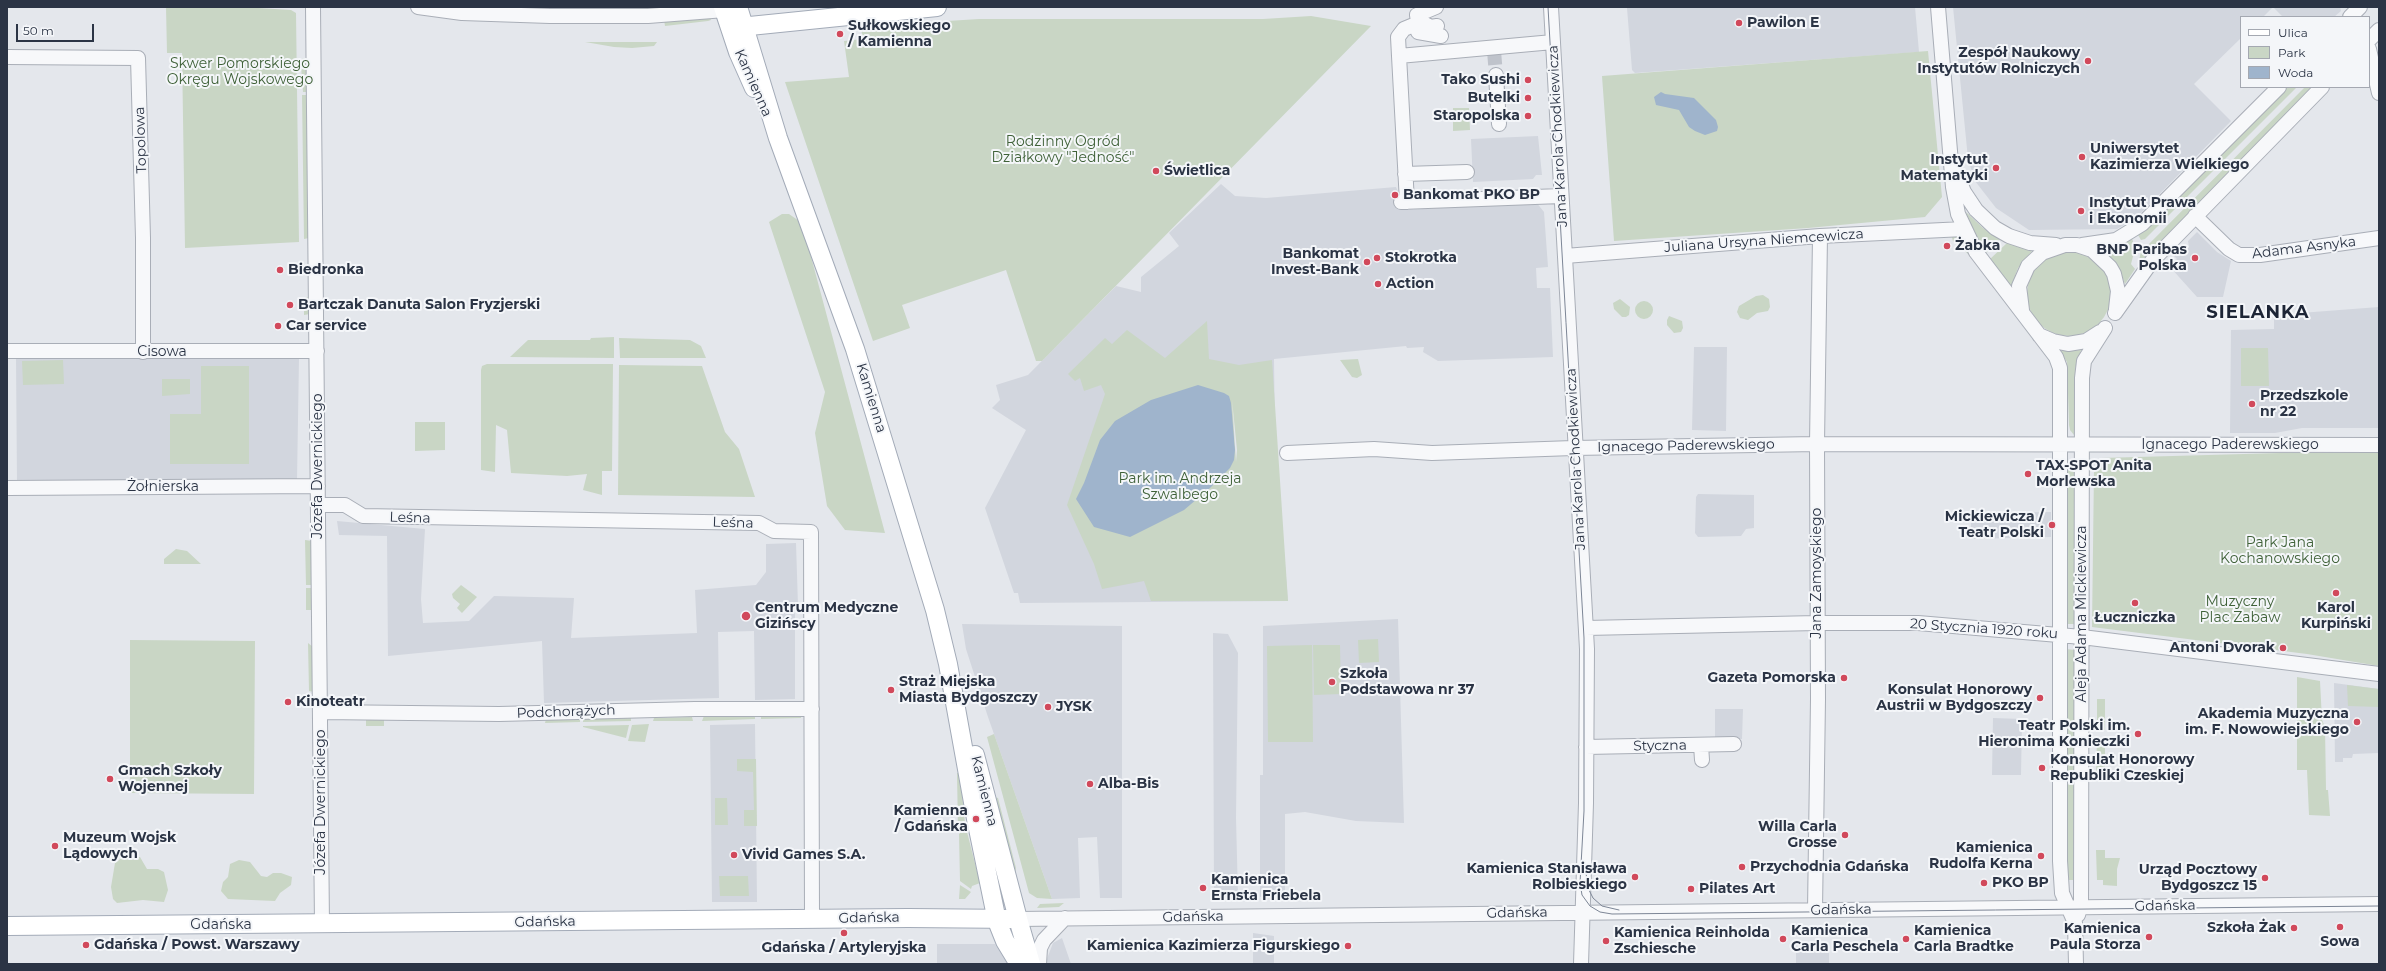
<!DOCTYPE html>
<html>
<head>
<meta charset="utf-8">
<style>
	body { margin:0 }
	#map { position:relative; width:2386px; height:971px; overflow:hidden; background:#e4e7ec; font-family:Montserrat,sans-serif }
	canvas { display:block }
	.frame { position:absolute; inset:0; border:8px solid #2b3445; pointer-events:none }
	.legend { position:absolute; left:2240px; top:16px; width:130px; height:72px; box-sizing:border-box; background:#f4f6f9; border:1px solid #a4a8b1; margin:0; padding:5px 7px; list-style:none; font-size:12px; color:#2b3445 }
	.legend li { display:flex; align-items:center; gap:8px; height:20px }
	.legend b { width:20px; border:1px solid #a4a8b1 }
	.scale { position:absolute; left:16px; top:24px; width:78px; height:18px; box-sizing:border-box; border:2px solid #2b3445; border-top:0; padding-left:5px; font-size:12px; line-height:14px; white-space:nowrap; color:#2b3445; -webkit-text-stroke:3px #f4f6f9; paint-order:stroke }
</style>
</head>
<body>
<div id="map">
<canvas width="2386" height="971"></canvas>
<div class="frame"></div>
<ul class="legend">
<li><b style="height:5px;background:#fff"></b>Ulica</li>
<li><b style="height:11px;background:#c9d6c5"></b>Park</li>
<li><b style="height:11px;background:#9fb4cc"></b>Woda</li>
</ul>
<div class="scale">50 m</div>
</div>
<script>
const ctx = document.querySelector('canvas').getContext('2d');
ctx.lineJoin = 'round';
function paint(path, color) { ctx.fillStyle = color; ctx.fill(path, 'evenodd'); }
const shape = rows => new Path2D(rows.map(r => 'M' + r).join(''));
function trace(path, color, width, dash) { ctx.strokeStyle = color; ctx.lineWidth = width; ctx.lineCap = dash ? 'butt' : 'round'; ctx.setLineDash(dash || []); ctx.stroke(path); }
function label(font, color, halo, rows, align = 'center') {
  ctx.font = font + ' Montserrat,sans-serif'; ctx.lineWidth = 4; ctx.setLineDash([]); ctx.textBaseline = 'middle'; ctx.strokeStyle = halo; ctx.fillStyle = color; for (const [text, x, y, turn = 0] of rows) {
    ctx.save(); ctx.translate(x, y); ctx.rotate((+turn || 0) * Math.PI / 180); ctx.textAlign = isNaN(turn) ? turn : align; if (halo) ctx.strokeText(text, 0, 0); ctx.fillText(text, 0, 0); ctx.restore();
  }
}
paint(shape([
	[1618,7,1915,7,1919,52,1635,73,1632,70,1627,8],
	[1953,7,2273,7,2263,17,2241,17,2241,38,2194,84,2231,121,2137,217,2117,229,2029,230,1996,208,1975,181,1968,159],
	[2273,7,2340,7,2341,11,2334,17,2283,17],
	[1538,136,1542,175,1536,175,1533,179,1473,182,1471,139],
	[1221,184,1235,196,1266,198,1396,187,1406,210,1536,202,1544,212,1548,267,1536,268,1537,288,1550,288,1553,357,1438,361,1423,352,1424,347,1407,348,1406,346,1274,359,1275,441,1288,601,1020,603,1018,593,1014,593,985,508,1026,430,992,408,1000,400,996,385,1028,375,1116,286,1141,292,1141,277,1179,246,1169,233],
	[2197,232,2217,252,2231,261,2223,297,2197,297,2170,267,2177,259,2173,255,2178,251,2184,252,2189,247,2188,241],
	[2379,307,2379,428,2302,428,2275,433,2230,433,2231,330,2274,329,2274,315],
	[1694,347,1727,347,1726,431,1692,430],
	[16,358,299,358,297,480,17,482],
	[1698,494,1754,495,1754,528,1746,529,1741,536,1698,537,1695,533,1696,497],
	[2051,512,2051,537,1971,539,1971,513],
	[337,521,425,529,421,599,423,623,469,621,494,596,574,598,571,638,697,633,695,590,756,585,766,572,766,544,796,543,798,606,795,608,795,699,755,700,754,631,718,632,719,698,544,703,542,641,388,656,387,536,339,535],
	[1398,619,1404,823,1356,821,1305,812,1285,814,1285,897,1260,897,1260,775,1263,775,1263,626],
	[962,624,1122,626,1122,898,1100,898,1097,837,1078,838,1080,898,1052,899,988,717,966,649],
	[1213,633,1228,634,1238,653,1236,818,1238,897,1214,897],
	[2334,683,2379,689,2379,753,2353,754,2352,758,2343,758,2343,762,2335,762],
	[1715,709,1743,709,1742,739,1715,739],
	[1993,718,2022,719,2021,775,1992,775],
	[755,724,757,902,712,902,710,725],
	[1253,933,1274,936,1274,964,1253,964],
	[1062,938,1071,964,1045,964,1053,943],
	[937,944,995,944,1008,964,937,964],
	[1829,948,1829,964,1796,964,1796,949]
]), '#d2d6de');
paint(shape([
	[166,7,242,7,291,10,296,13,299,242,185,248,182,53,167,53],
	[1311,16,1371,26,1042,361,1036,361,1006,270,902,305,910,328,873,341,785,82,849,77,844,41,863,39,861,29,900,24,979,19,1263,19],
	[710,17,711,20,708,21,665,26,664,20],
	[585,42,657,42,654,46,632,48,614,47],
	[1928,51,1942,197,1925,217,1808,228,1614,241,1602,76],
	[305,58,307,58,307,92,303,92,301,66,302,59],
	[2286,87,2297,87,2145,239,2141,240,2138,235],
	[2305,87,2315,87,2138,264,2141,252],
	[302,95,308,95,309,238,304,239],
	[1453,108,1469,108,1470,130,1453,131],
	[1966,212,1983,228,2000,239,1985,254,1972,230],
	[782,214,789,214,802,223,885,533,845,530,827,506,815,433,825,392,769,222],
	[1951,234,1958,236,1963,240,1975,260,1953,241],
	[2132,238,2135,249,2131,264,2135,269,2125,284,2117,264,2104,250],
	[2007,243,2032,251,2018,268,2011,287,1989,260],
	'2027 294a42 42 0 1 1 84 0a42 42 0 1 1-84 0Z',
	[1763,295,1769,299,1770,307,1768,311,1757,313,1748,320,1740,318,1737,312,1739,306,1756,296],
	[307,297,310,298,310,314,304,315,304,298],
	[1620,299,1630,307,1629,315,1626,317,1622,317,1614,309,1613,303],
	'1635 310a9 9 0 1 1 18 0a9 9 0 1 1-18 0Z',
	[1669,316,1682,321,1683,328,1681,332,1674,333,1667,325,1667,320],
	[1207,321,1209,359,1239,365,1272,360,1288,601,1151,601,1144,581,1102,589,1094,564,1067,505,1105,394,1101,385,1084,391,1080,378,1075,381,1068,374,1105,338,1112,344,1127,330,1165,358],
	[614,337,614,358,510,357,528,340,590,340,591,338],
	[619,338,690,340,701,346,706,358,620,358],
	[2241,348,2268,348,2269,386,2241,386],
	[2081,350,2075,369,2074,435,2070,430,2069,425,2067,362,2060,351],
	[1358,359,1362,375,1357,378,1352,377,1340,360],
	[63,360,64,384,23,385,22,361],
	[487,364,613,364,612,471,602,471,602,495,583,490,587,474,567,476,511,473,507,430,496,425,495,472,481,470,481,370,482,366],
	[619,365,702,366,725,432,739,449,755,497,618,495],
	[201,366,249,366,249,464,170,464,170,414,201,414],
	[162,379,190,379,190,394,162,396],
	[415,422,445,422,445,450,415,451],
	[2280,453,2379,453,2379,666,2307,654,2092,627,2094,469,2101,458],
	[2065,464,2074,464,2075,624,2065,624],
	[305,540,312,541,312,585,306,585],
	[176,549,187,551,201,564,164,564,164,559],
	[461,585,477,597,462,613,457,608,460,604,453,598,452,594],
	[306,588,312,588,313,609,311,610,306,610],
	[1378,639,1379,662,1359,663,1358,640],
	[130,640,255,641,254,794,130,793],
	[308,643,313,647,314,692,309,691],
	[1312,645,1313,742,1268,742,1267,646],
	[1313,645,1340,645,1341,694,1314,695],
	[2065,649,2076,650,2076,880,2068,880,2065,854],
	[2297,677,2320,681,2322,720,2325,727,2326,790,2328,790,2330,816,2309,815,2307,770,2297,770],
	[2347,685,2379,689,2379,707,2348,706],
	[2097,699,2105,699,2105,730,2097,730],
	[755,715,755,719,702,721,704,716],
	[801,715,801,718,761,719,761,716],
	[692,717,693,721,653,721,654,718],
	[580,718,580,722,545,723,546,719],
	[631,718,631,721,583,722,583,719],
	[366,720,384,720,384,726,366,726],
	[649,724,645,742,628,741,632,725],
	[629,725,626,738,583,727,583,726],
	[994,734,1052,899,1037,898,1029,893,987,737],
	[2097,739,2105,739,2105,779,2096,779],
	[737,759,756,759,757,826,744,826,744,810,754,810,753,772,737,771],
	[957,773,960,773,965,823,958,830],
	[994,797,998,798,1016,868,1015,874],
	[715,798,727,798,728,825,715,825],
	[966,828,980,883,972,886,971,889,960,881,959,834],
	[2096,850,2105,850,2105,858,2120,858,2117,869,2117,886,2103,885,2103,880,2097,880],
	[123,857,140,857,147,869,158,869,164,872,168,890,164,902,143,900,117,903,113,899,111,887,115,863],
	[239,860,250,862,261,876,267,877,273,873,281,873,292,877,291,885,280,893,275,901,228,899,221,891,223,882,228,877,230,864],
	[719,876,748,876,749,896,720,896],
	[960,885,971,892,965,899,959,899],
	[1064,903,1059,907,1037,908,1040,904]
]), '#c9d6c5');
paint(shape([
	[1661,92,1665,94,1694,98,1716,120,1718,127,1717,131,1705,135,1695,131,1689,127,1679,110,1656,105,1654,97],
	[1198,385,1224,393,1229,396,1231,403,1235,450,1234,460,1230,468,1210,488,1184,510,1130,537,1094,527,1076,499,1084,483,1100,440,1115,421,1151,400]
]), '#9fb4cc');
paint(shape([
	[1232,400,1237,450,1236,462]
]), '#e4e7ec');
trace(shape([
	[1494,51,1496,75]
]), '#bfc3cb', 14, [14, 7]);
const minor = shape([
	[313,7,322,924],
	[418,7,462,13,550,16,648,16,725,10],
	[1551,7,1587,649,1586,803,1581,964],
	[1938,7,1953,187,1958,214,1976,252,2056,357,2060,368,2060,861,2062,893,2075,923,2076,964],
	[2350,17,2360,7],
	[1418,23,1417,15,1436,7],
	[1418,32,1441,36],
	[2369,40,2379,30],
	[2369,49,2379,93],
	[1399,56,1398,37,1404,29,1421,22,1431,27,1437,26],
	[7,57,138,58,143,238,143,352],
	[1496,75,1499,124],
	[1405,174,1467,172],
	[1957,174,1964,192,1976,210,1995,228,2009,236,2030,243,2056,245],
	[1401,202,1561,196],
	[1407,202,1399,56,1553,42],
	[2195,216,2229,249,2239,255,2260,255,2379,238],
	[2082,245,2116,240,2142,224,2279,87],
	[1565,256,1820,236,1964,229],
	[2022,310,2019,286,2028,266,2042,253,2065,245,2077,245,2092,250,2110,267,2114,274,2118,291,2116,309],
	[2115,313,2152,261,2322,87],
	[2039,335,2053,341,2068,344,2086,341,2100,332],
	[7,351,317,351],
	[1287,453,1374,449,1432,453,1573,448,1817,444,2379,445],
	[7,488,318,486],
	[318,505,345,505,363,516,759,523,774,531,811,532,812,919],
	[1586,628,1817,623,1918,623,2082,637,2379,674],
	[321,712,499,714,695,709,812,709],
	[1701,745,1702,760],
	[1586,747,1734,744],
	[1815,910,1818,699,1817,444,1820,236],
	[2078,915,2081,905,2082,378,2084,361,2105,328],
	[1018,919,2379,904],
	[1039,964,1040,948,1044,940,1065,918]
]);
const major = shape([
	[723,7,738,52,754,88],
	[738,7,778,138,855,349,935,610,948,664,976,819,997,921,1005,941,1019,964],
	[730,28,937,7],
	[975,755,1018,919,1031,964],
	[7,926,908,918,1018,919]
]);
trace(minor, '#a9aeb7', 16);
trace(major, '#a3abb8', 20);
trace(minor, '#f7f8fa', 14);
trace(major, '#fff', 18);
trace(shape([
	[1548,7,1584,638,1584,811,1580,883,1582,895,1590,906,1600,912,1612,914,2379,906],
	[1586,870,1587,886,1593,898,1602,906,1619,910]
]), '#7d8696', 1);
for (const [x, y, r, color] of [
	[1739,23,4,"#d1495b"],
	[840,34,4,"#d1495b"],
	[2088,61,4,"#d1495b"],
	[1528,80,4,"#d1495b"],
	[1528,98,4,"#d1495b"],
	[1528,116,4,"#d1495b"],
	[2082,157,4,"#d1495b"],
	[1996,168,4,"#d1495b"],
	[1156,171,4,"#d1495b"],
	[1395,195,4,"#d1495b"],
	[2081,211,4,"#d1495b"],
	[1947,246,4,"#d1495b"],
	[1377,258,4,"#d1495b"],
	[2195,258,4,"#d1495b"],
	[1367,262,4,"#d1495b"],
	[280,270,4,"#d1495b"],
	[1378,284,4,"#d1495b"],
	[290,305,4,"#d1495b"],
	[278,326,4,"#d1495b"],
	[2252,404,4,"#d1495b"],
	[2028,474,4,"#d1495b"],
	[2052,525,4,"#d1495b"],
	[2336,593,4,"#d1495b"],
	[2135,603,4,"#d1495b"],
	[746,616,5,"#d1495b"],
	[2283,648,4,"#d1495b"],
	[1844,678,4,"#d1495b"],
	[1332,682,4,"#d1495b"],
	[891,690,4,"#d1495b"],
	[2040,698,4,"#d1495b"],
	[288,702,4,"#d1495b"],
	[1048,707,4,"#d1495b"],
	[2357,722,4,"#d1495b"],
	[2138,734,4,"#d1495b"],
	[2042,768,4,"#d1495b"],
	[110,779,4,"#d1495b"],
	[1090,784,4,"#d1495b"],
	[976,819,4,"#d1495b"],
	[1845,835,4,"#d1495b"],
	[55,846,4,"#d1495b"],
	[734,855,4,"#d1495b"],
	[2041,856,4,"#d1495b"],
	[1742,867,4,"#d1495b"],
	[1635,877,4,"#d1495b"],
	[2265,878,4,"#d1495b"],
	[1984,883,4,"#d1495b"],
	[1203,888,4,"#d1495b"],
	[1691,889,4,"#d1495b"],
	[2340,927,4,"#d1495b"],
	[2294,928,4,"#d1495b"],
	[844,933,4,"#d1495b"],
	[2149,937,4,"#d1495b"],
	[1783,939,4,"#d1495b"],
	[1906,939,4,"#d1495b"],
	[1606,941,4,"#d1495b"],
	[86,945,4,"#d1495b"],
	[1348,946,4,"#d1495b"]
]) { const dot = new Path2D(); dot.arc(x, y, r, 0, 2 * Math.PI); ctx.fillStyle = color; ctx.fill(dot); trace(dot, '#f4f6f9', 1.5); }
label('bold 14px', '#2b3445', '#f4f6f9', [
	["Pawilon E",1747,23],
	["Sułkowskiego",848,26],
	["/ Kamienna",848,42],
	["Zespół Naukowy",2080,53,"right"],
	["Instytutów Rolniczych",2080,69,"right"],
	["Tako Sushi",1520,80,"right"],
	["Butelki",1520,98,"right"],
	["Staropolska",1520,116,"right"],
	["Uniwersytet",2090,149],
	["Kazimierza Wielkiego",2090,165],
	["Instytut",1988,160,"right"],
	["Matematyki",1988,176,"right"],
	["Świetlica",1164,171],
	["Bankomat PKO BP",1403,195],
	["Instytut Prawa",2089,203],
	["i Ekonomii",2089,219],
	["Żabka",1955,246],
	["BNP Paribas",2187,250,"right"],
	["Polska",2187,266,"right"],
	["Bankomat",1359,254,"right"],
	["Invest-Bank",1359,270,"right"],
	["Stokrotka",1385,258],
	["Biedronka",288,270],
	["Action",1386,284],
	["Bartczak Danuta Salon Fryzjerski",298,305],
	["Car service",286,326],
	["Przedszkole",2260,396],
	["nr 22",2260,412],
	["TAX-SPOT Anita",2036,466],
	["Morlewska",2036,482],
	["Mickiewicza /",2044,517,"right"],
	["Teatr Polski",2044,533,"right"],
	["Centrum Medyczne",755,608],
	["Gizińscy",755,624],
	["Karol",2336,608,"center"],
	["Kurpiński",2336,624,"center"],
	["Łuczniczka",2135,618,"center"],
	["Antoni Dvorak",2275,648,"right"],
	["Szkoła",1340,674],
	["Podstawowa nr 37",1340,690],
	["Gazeta Pomorska",1836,678,"right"],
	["Straż Miejska",899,682],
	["Miasta Bydgoszczy",899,698],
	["Konsulat Honorowy",2032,690,"right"],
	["Austrii w Bydgoszczy",2032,706,"right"],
	["Kinoteatr",296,702],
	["JYSK",1056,707],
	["Akademia Muzyczna",2349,714,"right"],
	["im. F. Nowowiejskiego",2349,730,"right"],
	["Teatr Polski im.",2130,726,"right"],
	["Hieronima Konieczki",2130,742,"right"],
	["Konsulat Honorowy",2050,760],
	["Republiki Czeskiej",2050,776],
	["Gmach Szkoły",118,771],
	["Wojennej",118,787],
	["Alba-Bis",1098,784],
	["Kamienna",968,811,"right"],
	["/ Gdańska",968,827,"right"],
	["Willa Carla",1837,827,"right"],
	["Grosse",1837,843,"right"],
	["Muzeum Wojsk",63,838],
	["Lądowych",63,854],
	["Kamienica",2033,848,"right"],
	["Rudolfa Kerna",2033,864,"right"],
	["Vivid Games S.A.",742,855],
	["Przychodnia Gdańska",1750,867],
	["Kamienica Stanisława",1627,869,"right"],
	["Rolbieskiego",1627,885,"right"],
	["Urząd Pocztowy",2257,870,"right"],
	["Bydgoszcz 15",2257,886,"right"],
	["Kamienica",1211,880],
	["Ernsta Friebela",1211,896],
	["PKO BP",1992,883],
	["Pilates Art",1699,889],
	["Szkoła Żak",2286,928,"right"],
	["Kamienica",2141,929,"right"],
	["Paula Storza",2141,945,"right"],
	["Kamienica",1791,931],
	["Carla Peschela",1791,947],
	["Kamienica",1914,931],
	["Carla Bradtke",1914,947],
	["Kamienica Reinholda",1614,933],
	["Zschiesche",1614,949],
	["Sowa",2340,942,"center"],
	["Gdańska / Powst. Warszawy",94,945],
	["Kamienica Kazimierza Figurskiego",1340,946,"right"],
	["Gdańska / Artyleryjska",844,948,"center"]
], 'left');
label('14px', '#3f6138', '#f4f6f9', [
	["Skwer Pomorskiego",240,64],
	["Okręgu Wojskowego",240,80],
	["Rodzinny Ogród",1063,142],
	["Działkowy \"Jedność\"",1063,158],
	["Park im. Andrzeja",1180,479],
	["Szwalbego",1180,495],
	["Park Jana",2280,543],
	["Kochanowskiego",2280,559],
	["Muzyczny",2240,602],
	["Plac Zabaw",2240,618]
]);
label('14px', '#2b3445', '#f4f6f9', [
	["Kamienna",753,83,66],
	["Jana Karola Chodkiewicza",1558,136,-93],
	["Topolowa",141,140,-92],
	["Juliana Ursyna Niemcewicza",1764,241,-4],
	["Adama Asnyka",2304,248,-7],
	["Cisowa",162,352],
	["Kamienna",871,398,73],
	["Ignacego Paderewskiego",2230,445],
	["Ignacego Paderewskiego",1686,446,-1],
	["Jana Karola Chodkiewicza",1576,459,-93],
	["Józefa Dwernickiego",318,466,-90],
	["Żołnierska",163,487],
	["Leśna",410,518,2],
	["Leśna",733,523,2],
	["Jana Zamoyskiego",1817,573,-90],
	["Aleja Adama Mickiewicza",2082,614,-90],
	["20 Stycznia 1920 roku",1984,629,4],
	["Podchorążych",566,712,-2],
	["Styczna",1660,746,-1],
	["Kamienna",984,791,76],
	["Józefa Dwernickiego",321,802,-90],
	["Gdańska",2165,906,-1],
	["Gdańska",1841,910,-1],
	["Gdańska",1517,913,-1],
	["Gdańska",1193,917,-1],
	["Gdańska",869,918,-1],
	["Gdańska",545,922,-1],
	["Gdańska",221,925]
]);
ctx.letterSpacing = '1px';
label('bold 18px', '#1d2536', '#f4f6f9', [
	["SIELANKA",2258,313]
]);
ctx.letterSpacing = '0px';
</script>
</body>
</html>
